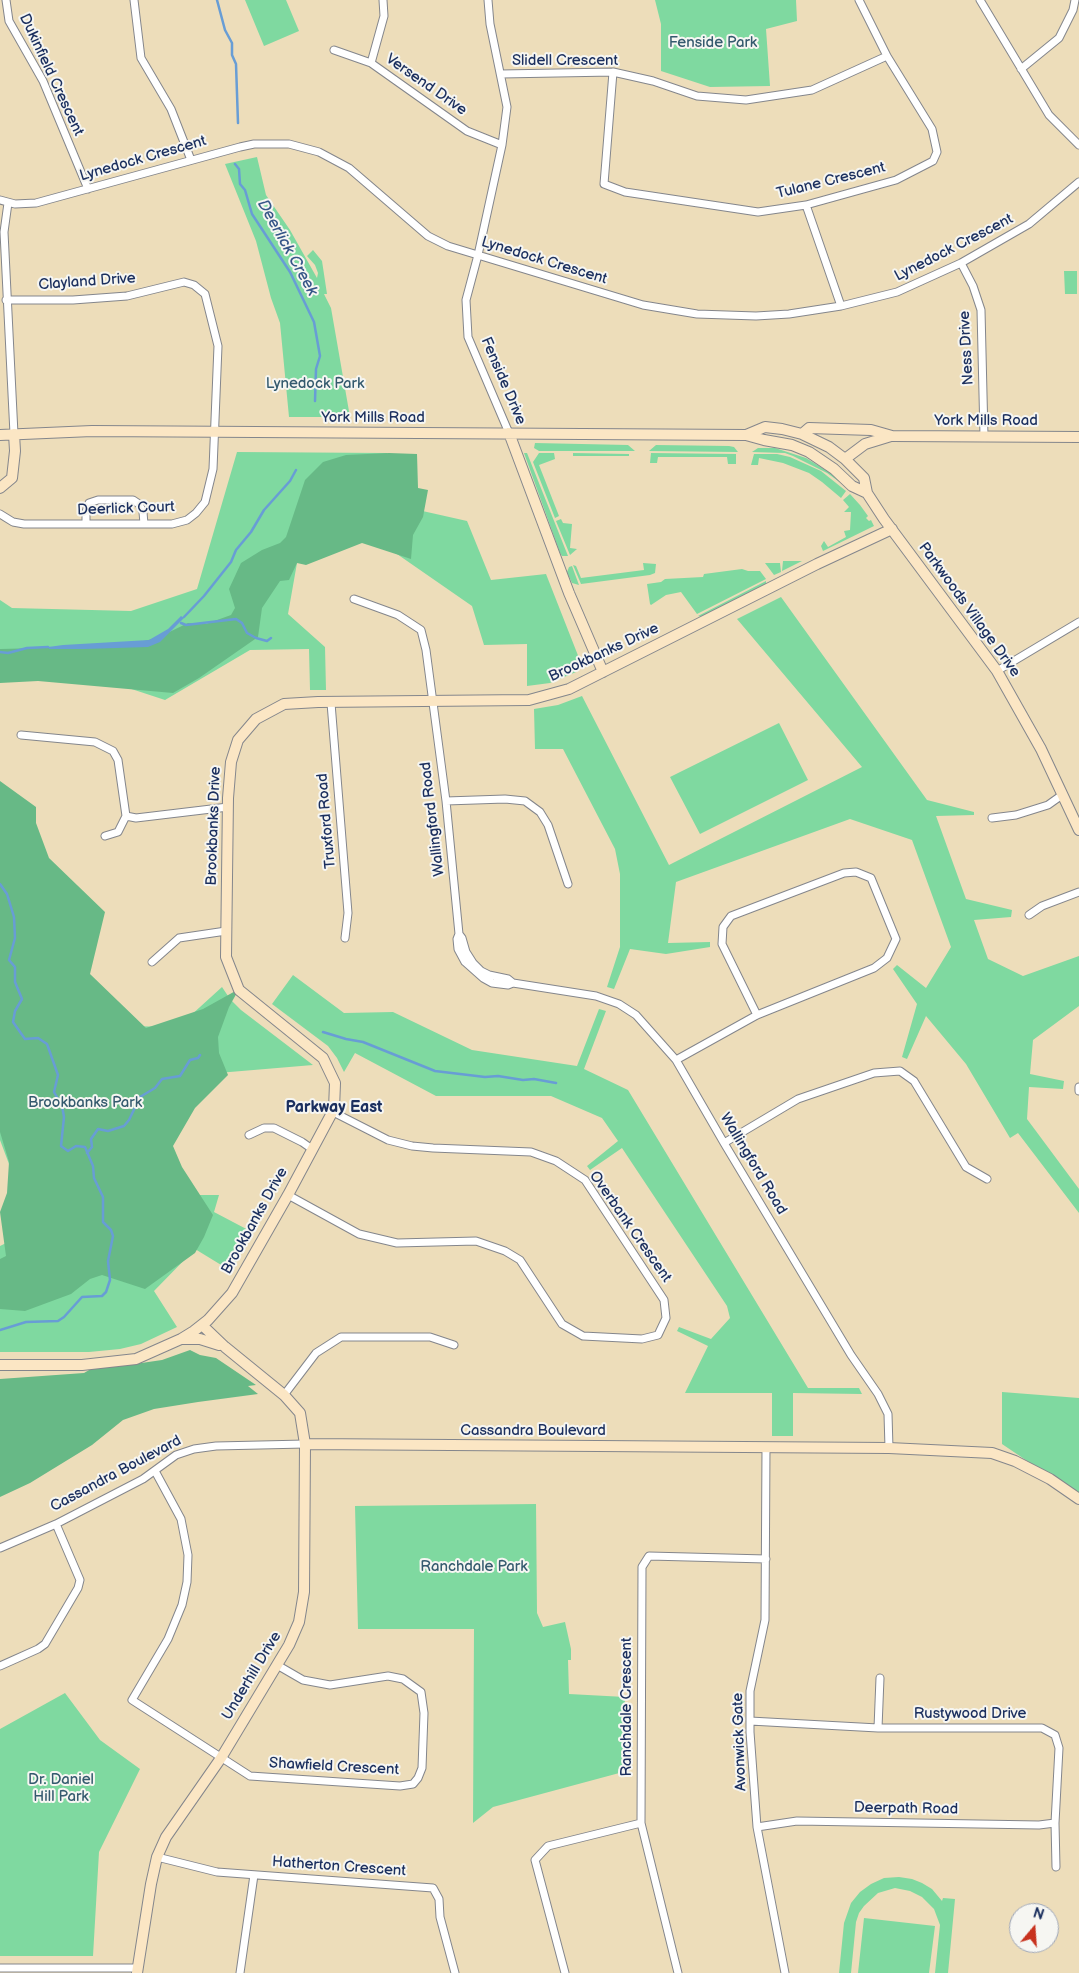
<!DOCTYPE html>
<html>
<head>
<meta charset="utf-8">
<style>
	body { margin:0 }
	#map { position:relative; width:1079px; height:1973px; overflow:hidden; background:#edddba; font-family:"Balsamiq Sans",sans-serif }
	canvas { display:block }
	.north { position:absolute; left:1009px; top:1903px; width:50px; height:50px; box-sizing:border-box; background:#f6f6f2; border:1px solid #9ea6b7; border-radius:50%; rotate:18deg; font-size:14px; font-weight:700; line-height:20px; text-align:center; color:#1b2f5e }
	.north::after { content:''; display:block; margin:auto; width:18px; height:22px; background:#c8321e; clip-path:polygon(50% 0,100% 100%,50% 72%,0 100%) }
</style>
</head>
<body>
<div id="map">
<canvas width="1079" height="1973"></canvas>
<div class="north">N</div>
</div>
<script>
const ctx = document.querySelector('canvas').getContext('2d');
ctx.lineJoin = 'round';
function paint(path, color) { ctx.fillStyle = color; ctx.fill(path, 'evenodd'); }
const shape = rows => new Path2D(rows.map(r => 'M' + r).join(''));
function trace(path, color, width, dash) { ctx.strokeStyle = color; ctx.lineWidth = width; ctx.lineCap = dash ? 'butt' : 'round'; ctx.setLineDash(dash || []); ctx.stroke(path); }
function label(font, color, halo, rows, align = 'center') {
  ctx.font = font + ' "Balsamiq Sans",sans-serif'; ctx.lineWidth = 4; ctx.setLineDash([]); ctx.textBaseline = 'middle'; ctx.strokeStyle = halo; ctx.fillStyle = color; for (const [text, x, y, turn = 0] of rows) {
    ctx.save(); ctx.translate(x, y); ctx.rotate((+turn || 0) * Math.PI / 180); ctx.textAlign = isNaN(turn) ? turn : align; if (halo) ctx.strokeText(text, 0, 0); ctx.fillText(text, 0, 0); ctx.restore();
  }
}
paint(shape([
	[245,0,286,0,299,31,264,46],
	[655,0,796,0,797,21,766,29,770,86,710,87,661,71,661,24],
	[257,157,266,195,290,230,317,278,318,273,315,265,307,256,313,250,322,261,327,294,324,294,331,308,350,417,289,417,280,323,271,298,256,241,225,164],
	[1064,271,1077,271,1077,294,1065,294],
	[535,443,628,445,635,451,539,451,534,448],
	[656,445,729,446,734,447,738,452,649,451],
	[758,448,775,448,806,458,832,474,848,488,827,473,793,456,785,453,752,452],
	[237,452,387,453,387,503,467,521,491,580,546,574,579,658,579,667,576,672,550,683,527,686,527,644,484,645,472,606,384,545,342,539,297,563,288,614,325,647,326,690,310,690,309,649,250,650,165,700,95,677,0,676,0,600,12,608,131,611,197,589],
	[524,453,527,453,568,556,562,556,560,553],
	[539,453,554,453,555,459,539,465,559,516,555,518,533,462],
	[573,453,629,454,629,456,573,456],
	[651,453,736,454,736,464,728,464,727,457,658,457,657,463,650,463],
	[754,454,777,454,790,457,821,471,846,491,841,498,822,482,809,473,783,463,759,458,758,465,751,465],
	[850,494,860,505,868,516,866,518,869,521,871,520,874,526,823,551,821,546,824,541,828,547,846,537,844,531,850,530,851,512,844,512,849,507,843,500],
	[561,519,563,523,572,524,570,548,577,549,570,555,556,521],
	[783,561,802,561,782,571],
	[643,563,656,564,655,573,650,575,581,584,573,565,576,566,581,578,644,570],
	[765,563,780,563,781,572,774,575],
	[572,566,579,585,572,583,567,572,569,567],
	[742,569,748,571,760,571,766,579,697,614,681,592,666,595,651,605,650,604,647,584,661,582,665,579,703,577,704,574],
	[766,581,766,585,702,617,698,616],
	[781,597,927,800,974,812,974,815,936,816,966,899,1012,910,1011,917,974,920,988,959,1023,976,1079,956,1079,1006,1033,1040,1030,1074,1064,1081,1063,1089,1029,1087,1027,1119,1079,1189,1079,1213,1018,1133,1010,1138,966,1064,926,1016,907,1059,902,1057,917,1004,893,969,897,965,926,988,951,947,912,840,850,819,676,882,668,943,710,942,710,947,666,954,630,949,614,989,607,987,620,947,620,874,615,849,563,749,535,749,534,709,558,705,582,696,669,865,862,767,737,619],
	[779,723,808,780,700,834,670,777],
	[0,833,86,986,123,1026,178,1027,222,987,230,999,241,1010,313,1065,194,1075,153,1159,177,1195,219,1195,214,1212,252,1232,231,1271,195,1249,154,1291,177,1327,141,1344,120,1349,89,1352,0,1352,0,1246,12,1240,12,1172,0,1140],
	[293,975,344,1013,393,1012,472,1050,577,1066,599,1009,606,1011,584,1069,628,1090,808,1388,859,1388,862,1394,793,1393,793,1436,772,1436,772,1393,685,1393,708,1346,677,1331,679,1327,711,1339,730,1318,727,1306,622,1148,590,1170,587,1166,618,1141,602,1118,551,1096,436,1096,355,1053,344,1072,337,1058,328,1046,272,1004],
	[1002,1392,1079,1398,1079,1496,1002,1444],
	[536,1504,537,1613,543,1627,565,1622,571,1649,571,1660,568,1660,569,1694,625,1697,623,1772,493,1807,473,1823,474,1629,358,1629,355,1506],
	[65,1693,100,1740,140,1769,99,1852,93,1956,0,1956,0,1729],
	[899,1877,912,1879,922,1883,932,1889,942,1901,943,1898,955,1899,948,1973,935,1973,940,1925,934,1909,922,1897,910,1891,895,1888,878,1893,864,1906,859,1913,856,1922,851,1973,839,1973,844,1923,851,1903,860,1892,871,1884,884,1878],
	[864,1918,935,1926,929,1973,858,1973]
]), '#7fd9a0');
paint(shape([
	[389,453,417,454,418,488,428,490,423,517,413,535,411,559,362,543,306,565,297,563,289,580,280,581,262,608,258,637,199,678,173,693,38,681,0,683,0,649,122,646,157,638,188,623,206,624,231,615,235,608,229,589,241,563,262,550,280,543,286,537,305,480,323,462,346,455],
	[0,781,36,807,36,823,49,858,105,912,90,974,146,1028,203,1009,239,989,229,1007,218,1037,219,1053,228,1075,195,1108,173,1146,182,1167,213,1215,204,1237,195,1253,145,1289,102,1275,90,1279,71,1294,25,1311,0,1309,0,1259,6,1256,0,1212,7,1193,9,1162,0,1132],
	[190,1350,200,1355,216,1358,256,1385,248,1386,258,1394,198,1402,154,1409,123,1420,92,1445,30,1483,0,1497,0,1379,84,1373,96,1366,114,1367,162,1360]
]), '#67b986');
paint(shape([
	[181,616,184,618,160,642,148,647,84,649,49,649,48,647,63,645,149,640,168,629]
]), '#689dd5');
trace(shape([
	[217,0,225,30,232,43,232,55,236,64,238,123],
	[235,164,239,169,240,184,245,190,252,214,290,272,314,322,320,356,316,369,315,401],
	[184,617,204,596,231,562,236,550,251,532,264,510,290,481,296,470],
	[181,623,186,625,236,619,242,623,247,633,256,638,267,641,271,638],
	[0,652,8,653,27,648,48,647],
	[0,884,7,894,14,917,15,938,9,960,15,967,15,982,22,999,15,1011,13,1022,25,1039,38,1038,47,1044,58,1075,54,1092,62,1106,64,1117,61,1146,68,1151,76,1146,85,1147,93,1166,94,1178,103,1197,103,1222,111,1230,113,1236,108,1261,110,1280,106,1292,102,1296,82,1297,64,1317,58,1321,26,1322,0,1330],
	[323,1032,346,1039,363,1042,435,1071,485,1077,498,1076,523,1080,534,1079,556,1083],
	[87,1153,92,1147,91,1139,98,1129,108,1131,124,1126,129,1120,140,1097,155,1088,162,1079,180,1076,190,1060,198,1058,200,1055]
]), '#689dd5', 2.5);
const street = shape([
	[6,0,9,21,43,81,88,189],
	[134,0,141,58,171,109,191,160],
	[488,0,490,24,507,107,502,145,478,255,466,300,468,337,509,433],
	[980,0,1049,115,1079,145],
	[334,50,371,63,467,131,502,145],
	[371,63,384,16,383,0],
	[1021,69,1059,38,1073,10,1075,0],
	[613,72,604,184,625,192,758,212,806,205,896,180,933,161,937,152,932,129,887,56,859,0],
	[501,74,613,72,653,81,697,96,746,100,812,90,887,56],
	[0,200,15,204,36,203,240,147,254,144,289,144,319,152,349,168,428,236,448,246,643,305,697,314,756,316,789,314,841,306,897,292,961,263,1029,224,1079,182],
	[8,203,4,232,14,434],
	[806,205,841,306],
	[961,263,973,286,981,310,984,436],
	[0,514,13,522,24,524,172,524,187,520,196,513,205,502,213,469,218,346,205,294,194,285,184,282,127,296,73,300,6,300],
	[86,524,86,512,89,503,98,500,133,500,139,504,143,512,144,524],
	[354,599,398,615,421,630,426,650,446,801,459,934,457,939,458,949,465,962,483,978,492,983,508,985,513,983],
	[997,671,1079,622],
	[331,703,348,913,345,938],
	[21,735,95,742,113,751,118,760,126,816,118,832,105,836],
	[446,801,505,799,525,801,540,812,548,825,568,884],
	[126,816,136,818,228,807],
	[992,818,1016,815,1048,805,1062,795],
	[1029,915,1042,906,1079,892],
	[459,934,462,938,466,952,473,963,481,971,489,975,508,979,513,983,596,996,619,1004,636,1015,676,1060,724,1143,851,1355,878,1394,888,1414,889,1448],
	[152,962,179,938,226,931],
	[676,1060,757,1015,874,968,887,958,896,939,871,878,856,872,844,873,731,916,723,927,722,944,757,1015],
	[1079,1087,1079,1091],
	[249,1135,264,1128,274,1128,302,1142,312,1149],
	[724,1143,798,1099,874,1073,900,1071,914,1081,966,1167,987,1179],
	[288,1195,359,1234,397,1243,476,1241,505,1251,520,1260,562,1324,583,1336,642,1339,658,1335,666,1318,664,1300,585,1180,556,1161,531,1152,433,1148,412,1146,388,1140,333,1112],
	[284,1395,316,1353,341,1337,430,1337,454,1345],
	[766,1448,765,1620,750,1691,750,1732,757,1827,785,1973],
	[155,1471,181,1519,188,1555,187,1582,182,1605,168,1639,132,1700,250,1776,400,1786,413,1784,418,1778,422,1768,424,1713,421,1692,403,1679,388,1676,330,1685,303,1680,277,1665],
	[0,1548,56,1524,143,1479,176,1455,194,1449,216,1446,305,1444],
	[0,1666,38,1649,45,1644,78,1588,80,1580,56,1524],
	[750,1721,878,1728,1042,1728,1055,1735,1059,1748,1055,1823,1056,1867],
	[878,1728,880,1678],
	[757,1827,797,1821,1039,1825,1055,1823],
	[157,1857,217,1872,433,1888,439,1899,440,1917,455,1973],
	[0,1968,137,1968],
	[240,1973,254,1875],
	[565,1973,535,1860,548,1846,641,1823],
	[678,1973,641,1823,642,1567,649,1556,766,1559]
]);
const secondary = shape([
	[509,433,569,593,603,672],
	[802,434,809,428,871,430,892,436,1079,437],
	[0,435,92,431,746,435,764,440,792,445,809,452,834,469,852,486,867,493],
	[746,435,765,427,782,429,802,434,829,447,845,459,864,478,867,493,884,519,997,671,1041,749,1079,830],
	[845,459,865,444,891,436],
	[0,488,12,478,15,451,14,434],
	[182,1339,200,1339,219,1345],
	[0,1365,82,1365,136,1359,181,1339,194,1331,208,1320,232,1293,288,1195,334,1109,335,1083,323,1058,239,990,226,957,228,798,231,762,238,740,256,719,284,704,318,702,529,700,569,689,817,564,892,529],
	[305,1444,889,1448,992,1453,1015,1461,1050,1479,1079,1499],
	[137,1973,151,1884,157,1857,166,1837,221,1758,289,1645,299,1622,304,1592,305,1444,300,1413,284,1395,225,1347,202,1325]
]);
trace(street, '#84868c', 9);
trace(secondary, '#84868c', 12);
trace(street, '#fff', 7);
trace(secondary, '#fbe6c4', 10);
label('15px', '#345a6e', '#f6f6f2', [
	["Fenside Park",713,43],
	["Lynedock Park",315,384],
	["Brookbanks Park",85,1103],
	["Ranchdale Park",474,1567],
	["Dr. Daniel",61,1780],
	["Hill Park",61,1797]
]);
label('15px', '#1b2f5e', '#f6f6f2', [
	["Slidell Crescent",565,61],
	["Dukinfield Crescent",51,75,65],
	["Versend Drive",426,85,35],
	["Lynedock Crescent",143,159,-16],
	["Tulane Crescent",831,181,-14],
	["Lynedock Crescent",954,248,-27],
	["Lynedock Crescent",544,261,17],
	["Clayland Drive",87,282,-4],
	["Ness Drive",967,348,-93],
	["Fenside Drive",503,381,67],
	["York Mills Road",373,418],
	["York Mills Road",986,421],
	["Deerlick Court",126,509,-2],
	["Parkwoods Village Drive",969,610,54],
	["Brookbanks Drive",604,653,-25],
	["Wallingford Road",433,819,-97],
	["Truxford Road",327,821,-95],
	["Brookbanks Drive",214,826,-88],
	["Wallingford Road",753,1164,59],
	["Brookbanks Drive",255,1221,-61],
	["Overbank Crescent",630,1227,55],
	["Cassandra Boulevard",533,1431],
	["Cassandra Boulevard",116,1474,-28],
	["Underhill Drive",252,1676,-59],
	["Ranchdale Crescent",627,1707,-90],
	["Rustywood Drive",970,1714],
	["Avonwick Gate",740,1742,-92],
	["Shawfield Crescent",334,1767,3],
	["Deerpath Road",906,1809,1],
	["Hatherton Crescent",339,1867,4]
]);
label('italic 16px', '#365688', '#f6f6f2', [
	["Deerlick Creek",287,248,61]
]);
label('bold 16px', '#1b2f5e', '#f6f6f2', [
	["Parkway East",334,1108]
]);
</script>
</body>
</html>
